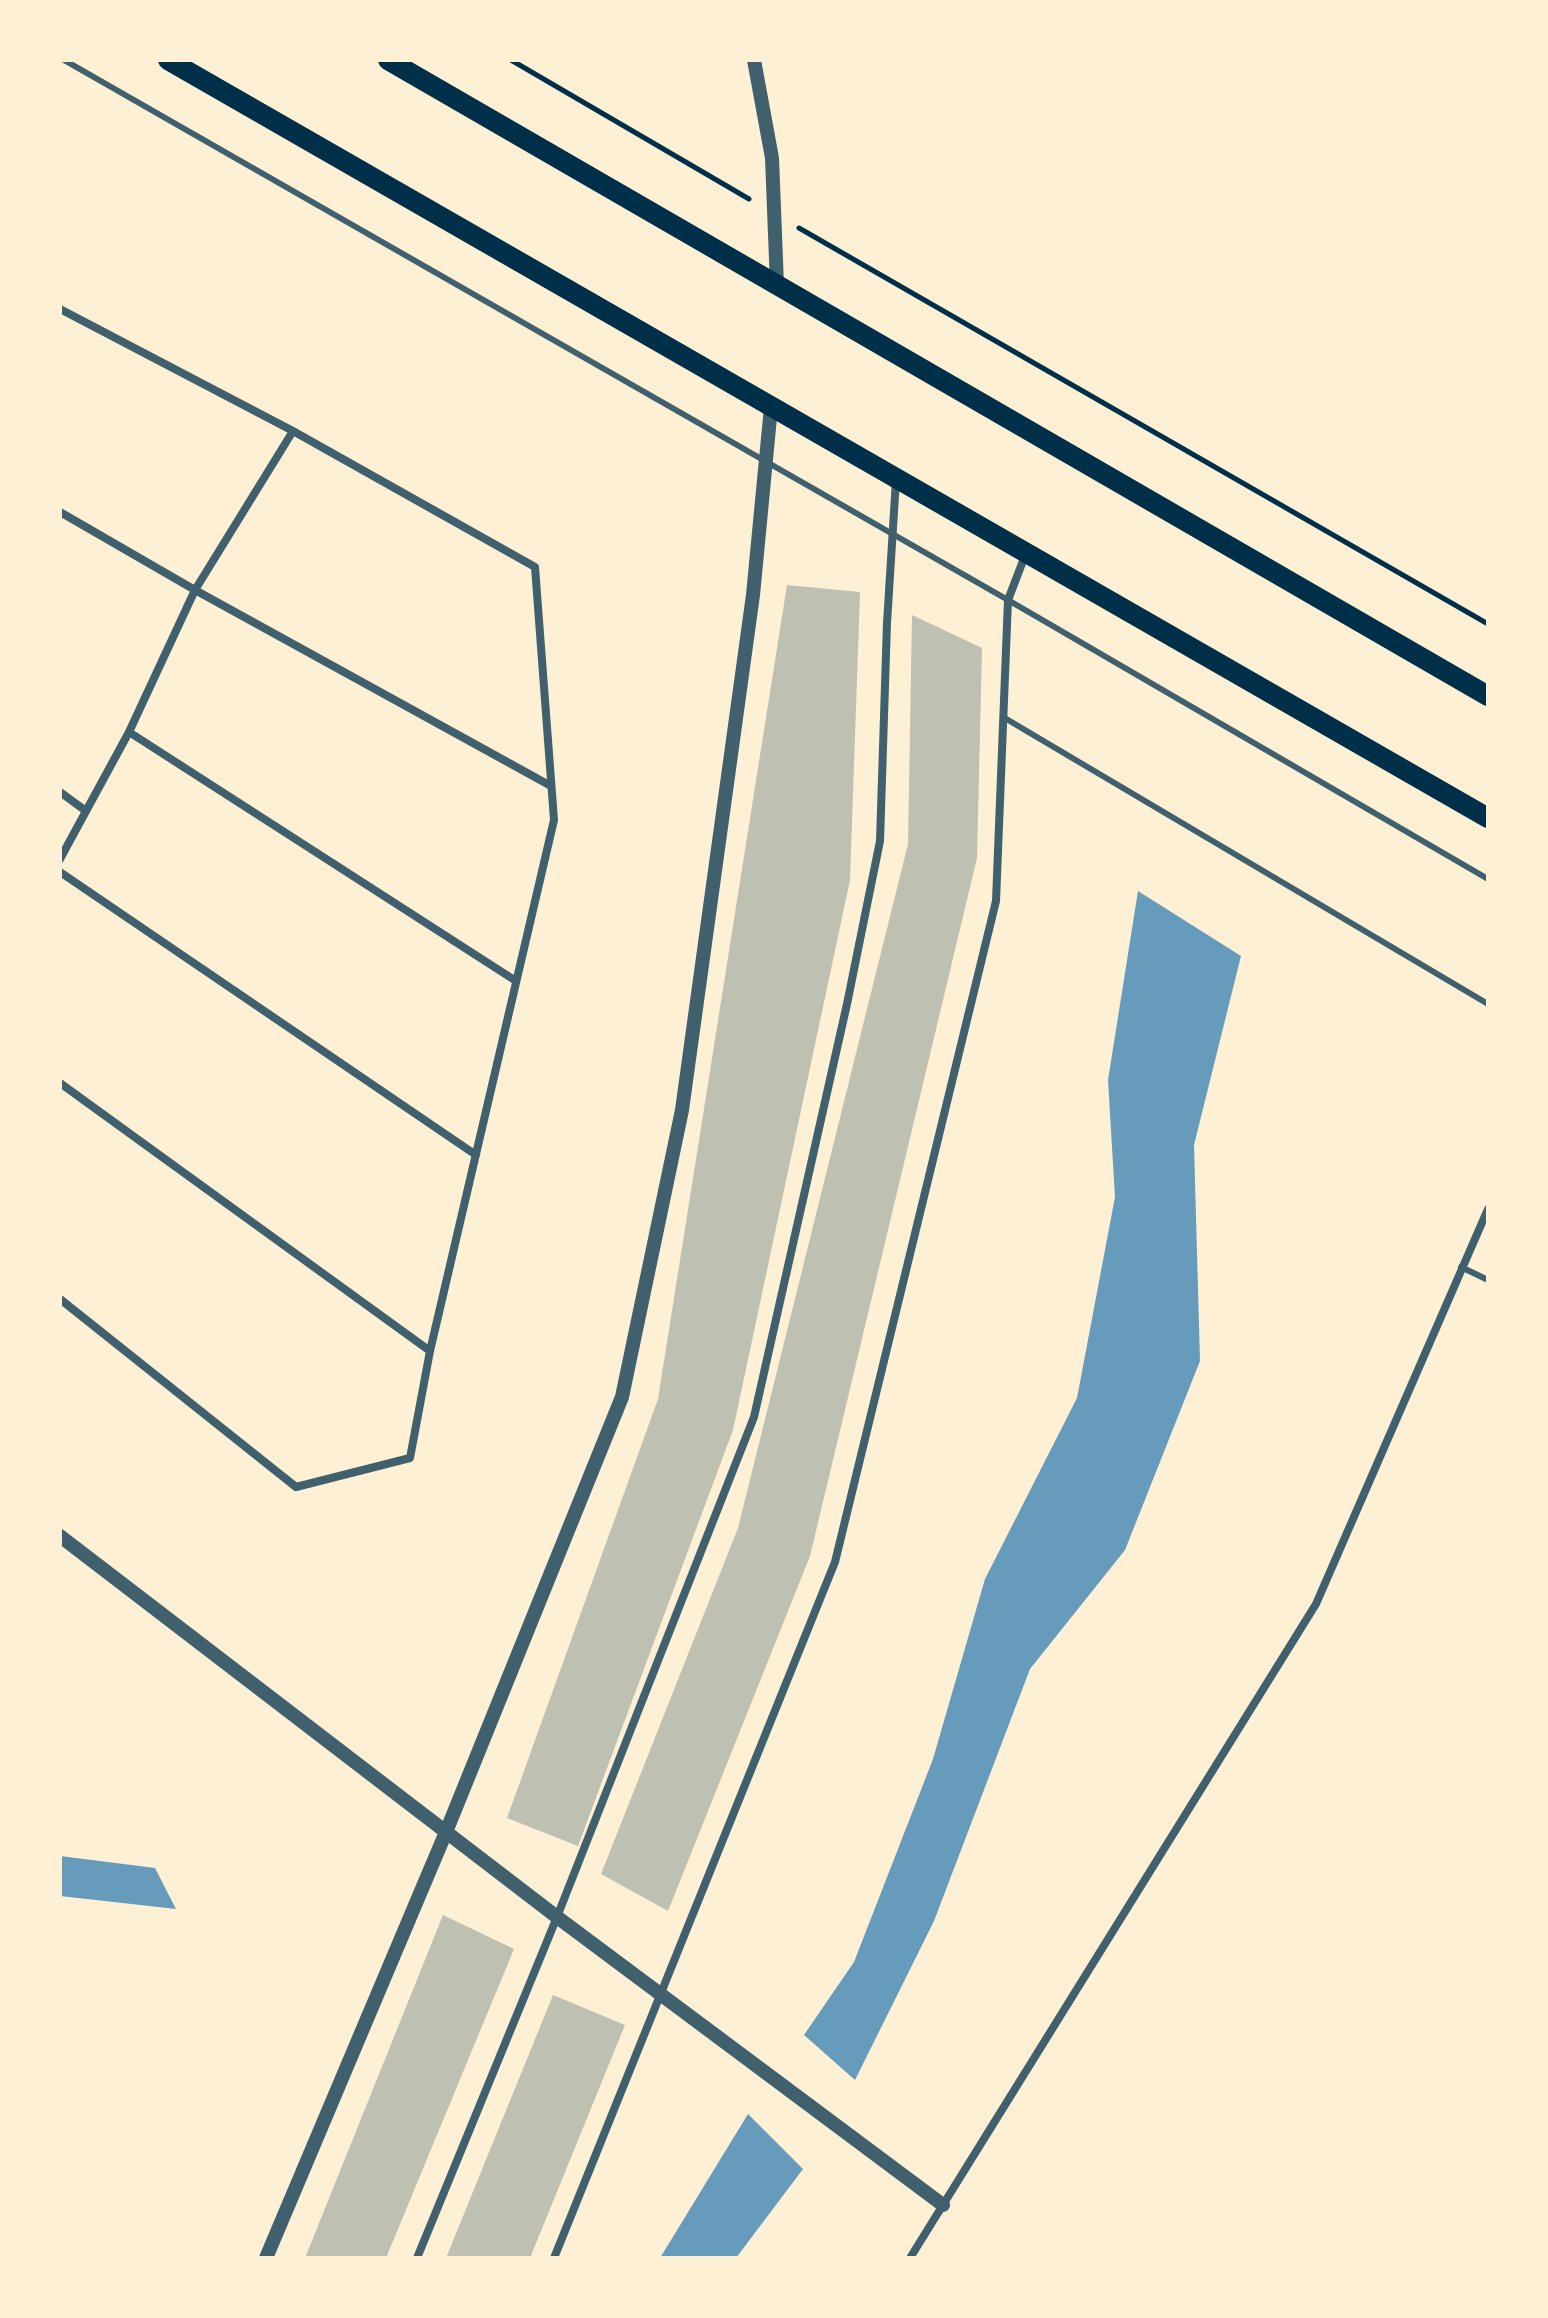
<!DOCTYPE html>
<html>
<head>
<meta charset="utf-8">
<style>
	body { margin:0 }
	#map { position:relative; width:1548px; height:2318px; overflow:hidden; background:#fdf0d5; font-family:"Sofia Sans Condensed",sans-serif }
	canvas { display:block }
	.frame { position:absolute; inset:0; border:62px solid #fdf0d5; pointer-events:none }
</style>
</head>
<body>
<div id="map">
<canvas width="1548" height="2318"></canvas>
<div class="frame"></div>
</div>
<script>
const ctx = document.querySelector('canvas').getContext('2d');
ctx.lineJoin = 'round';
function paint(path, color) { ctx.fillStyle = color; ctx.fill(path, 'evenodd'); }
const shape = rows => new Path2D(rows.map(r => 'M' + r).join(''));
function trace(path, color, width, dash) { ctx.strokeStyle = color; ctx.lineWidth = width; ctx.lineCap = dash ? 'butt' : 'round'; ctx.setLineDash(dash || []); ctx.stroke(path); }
paint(shape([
	[1138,891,1241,956,1194,1145,1200,1361,1125,1550,1030,1669,934,1921,855,2080,804,2035,854,1962,933,1759,985,1579,1077,1398,1115,1197,1108,1080],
	[60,1856,155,1868,176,1909,60,1896],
	[748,2114,803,2169,736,2258,660,2258]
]), '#669bbc');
paint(shape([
	[787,585,860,592,850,880,733,1430,578,1846,507,1818,658,1399],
	[912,615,982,648,977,858,810,1556,668,1911,601,1874,738,1528,908,844],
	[443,1915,514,1949,386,2258,305,2258],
	[553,1995,625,2025,530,2258,446,2258]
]), '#bec0b2');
trace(shape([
	[511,60,749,199],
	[799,228,1488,624]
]), '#003049', 5);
trace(shape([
	[64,60,1008,600,1488,879],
	[1003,717,1488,1004],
	[1461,1267,1488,1280]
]), '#3f606c', 6);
trace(shape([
	[60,309,293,431,535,567,554,820,430,1351,410,1458,296,1487,60,1299],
	[60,512,195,590,551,786],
	[129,732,516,981],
	[60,792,86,811],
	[60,859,129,732,195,590,293,431],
	[60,872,476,1155],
	[60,1083,430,1351],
	[417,2258,557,1917,754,1417,847,1004,880,841,887,623,896,480],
	[554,2258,835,1562,996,901,1008,600,1026,553],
	[910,2258,1316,1604,1488,1209]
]), '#3f606c', 8);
trace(shape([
	[754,60,772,158,777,285],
	[60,1536,557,1917,943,2205],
	[266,2258,446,1832,622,1397,682,1110,753,595,771,407]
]), '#3f606c', 14);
trace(shape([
	[168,60,1488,818],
	[388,60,1488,696]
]), '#003049', 20);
</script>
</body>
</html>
